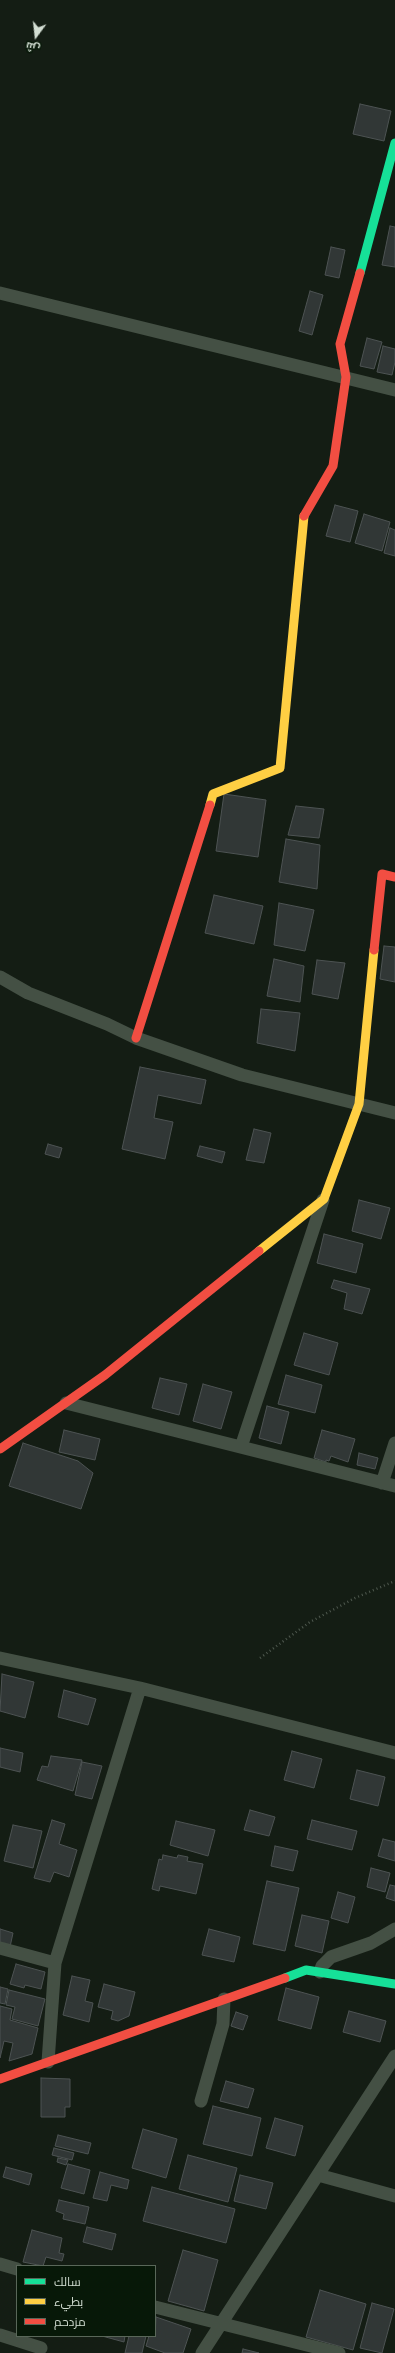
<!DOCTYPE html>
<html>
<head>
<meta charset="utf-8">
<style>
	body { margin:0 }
	#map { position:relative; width:395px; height:2353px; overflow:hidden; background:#141d14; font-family:"IBM Plex Sans",Cairo,sans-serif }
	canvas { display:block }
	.legend { position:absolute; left:16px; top:2265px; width:140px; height:72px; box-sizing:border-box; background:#071808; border:1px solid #596759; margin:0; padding:5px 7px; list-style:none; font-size:12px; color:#d3ded3 }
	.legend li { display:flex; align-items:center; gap:8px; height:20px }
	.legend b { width:20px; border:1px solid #596759 }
	.north { position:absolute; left:16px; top:16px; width:40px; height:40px; -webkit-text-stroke:3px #071808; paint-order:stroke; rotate:195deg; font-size:11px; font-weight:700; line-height:16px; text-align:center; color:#d3ded3 }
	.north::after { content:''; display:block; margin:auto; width:14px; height:18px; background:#d3ded3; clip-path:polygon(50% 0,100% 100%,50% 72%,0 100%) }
</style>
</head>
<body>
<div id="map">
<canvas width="395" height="2353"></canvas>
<ul class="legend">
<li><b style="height:5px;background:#16e098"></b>سالك</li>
<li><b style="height:5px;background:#ffcf43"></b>بطيء</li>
<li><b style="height:5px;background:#f24e42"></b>مزدحم</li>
</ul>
<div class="north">ش</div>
</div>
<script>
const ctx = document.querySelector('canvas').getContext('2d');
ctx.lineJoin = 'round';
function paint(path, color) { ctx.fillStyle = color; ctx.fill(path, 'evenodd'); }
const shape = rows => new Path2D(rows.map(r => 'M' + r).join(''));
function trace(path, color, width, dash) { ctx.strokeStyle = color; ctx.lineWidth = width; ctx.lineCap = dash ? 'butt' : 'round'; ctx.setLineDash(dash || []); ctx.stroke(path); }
const building = shape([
	[360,104,391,111,384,141,353,134,360,104],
	[390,226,395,227,395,267,382,265,390,226],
	[331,247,345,250,339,278,325,275,331,247],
	[310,291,323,295,312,335,299,331,310,291],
	[367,338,382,342,374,369,360,366,367,338],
	[383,346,395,349,395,362,392,375,377,372,383,346],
	[335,505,358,511,350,542,326,536,335,505],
	[364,514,390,522,382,551,355,543,364,514],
	[390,528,395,530,395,556,384,553,390,528],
	[224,794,266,800,258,857,216,851,224,794],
	[296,806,324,809,319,838,288,835,296,806],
	[286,839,320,845,317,889,279,882,286,839],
	[214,895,263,906,254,944,205,933,214,895],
	[279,903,314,910,305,951,274,945,279,903],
	[384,946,395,947,395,982,380,979,384,946],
	[274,959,304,966,300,1002,267,996,274,959],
	[317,960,345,963,338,999,312,994,317,960],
	[261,1009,300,1013,295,1051,257,1043,261,1009],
	[140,1067,206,1080,201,1104,158,1095,154,1118,173,1122,165,1159,122,1149,140,1067],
	[254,1129,271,1133,264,1163,246,1160,254,1129],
	[48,1144,62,1148,59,1158,45,1154,48,1144],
	[200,1146,225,1152,222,1163,197,1156,200,1146],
	[359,1200,390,1208,381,1239,352,1231,359,1200],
	[324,1234,363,1244,356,1273,317,1263,324,1234],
	[334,1280,370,1289,362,1314,344,1309,347,1293,331,1288,334,1280],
	[304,1333,338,1343,329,1375,294,1365,304,1333],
	[286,1375,322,1385,315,1413,278,1404,286,1375],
	[160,1378,187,1384,179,1415,152,1408,160,1378],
	[203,1384,232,1392,221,1429,193,1421,203,1384],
	[267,1406,289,1412,281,1444,259,1438,267,1406],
	[64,1430,100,1439,95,1460,59,1452,64,1430],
	[322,1430,355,1439,348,1462,331,1456,329,1461,326,1460,326,1462,314,1458,322,1430],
	[23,1443,78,1461,93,1473,81,1509,9,1486,23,1443],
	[359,1453,378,1458,375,1469,357,1465,359,1453],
	[2,1674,34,1682,25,1718,0,1711,2,1674],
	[64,1690,96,1699,88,1725,58,1717,64,1690],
	[0,1748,23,1753,20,1772,0,1767,0,1748],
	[292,1751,322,1759,314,1788,284,1780,292,1751],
	[51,1756,82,1760,73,1791,37,1780,42,1766,48,1767,51,1756],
	[82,1762,102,1766,92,1799,75,1795,82,1762],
	[357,1770,385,1777,378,1806,350,1799,357,1770],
	[250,1810,275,1817,269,1836,244,1830,250,1810],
	[52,1820,65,1824,59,1844,77,1850,69,1877,54,1872,50,1882,34,1878,52,1820],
	[312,1820,357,1831,352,1850,307,1839,312,1820],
	[176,1821,215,1830,208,1856,170,1845,176,1821],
	[13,1825,42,1831,33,1868,4,1861,13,1825],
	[383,1839,395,1842,395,1861,378,1856,383,1839],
	[275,1846,298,1851,293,1871,271,1866,275,1846],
	[163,1855,177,1858,178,1855,188,1857,187,1861,203,1864,196,1894,160,1886,159,1891,152,1889,159,1859,162,1860,163,1855],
	[371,1868,390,1873,385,1892,367,1887,371,1868],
	[267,1881,299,1888,285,1951,253,1944,267,1881],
	[390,1885,395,1886,395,1901,386,1898,390,1885],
	[338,1892,355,1897,348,1923,331,1918,338,1892],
	[302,1915,329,1921,322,1953,295,1946,302,1915],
	[0,1929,13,1933,10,1947,0,1944,0,1929],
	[209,1929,240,1937,234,1962,202,1955,209,1929],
	[16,1964,45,1972,41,1989,25,1985,24,1988,10,1984,16,1964],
	[72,1976,90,1980,85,2001,93,2003,89,2022,63,2015,72,1976],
	[104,1984,135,1992,129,2016,118,2021,111,2019,113,2011,98,2007,104,1984],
	[0,1987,8,1989,5,2004,0,2003,0,1987],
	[286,1988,319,1997,311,2029,278,2020,286,1988],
	[9,1990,45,1999,38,2026,12,2019,15,2007,6,2005,9,1990],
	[0,2006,12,2009,10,2020,38,2028,32,2054,9,2061,13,2043,4,2041,0,2058,0,2006],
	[349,2011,386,2021,380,2042,343,2032,349,2011],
	[236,2012,248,2016,243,2030,231,2026,236,2012],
	[41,2078,70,2079,70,2107,65,2107,65,2117,41,2117,41,2078],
	[226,2081,254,2089,248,2108,220,2101,226,2081],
	[213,2106,261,2118,252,2156,203,2144,213,2106],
	[275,2118,303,2126,295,2156,266,2148,275,2118],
	[143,2129,177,2139,166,2178,132,2168,143,2129],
	[58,2135,91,2143,88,2154,55,2146,58,2135],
	[54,2148,74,2153,72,2160,52,2155,54,2148],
	[188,2155,237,2168,228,2202,179,2189,188,2155],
	[58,2158,68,2160,66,2165,57,2162,58,2158],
	[68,2164,90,2170,84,2194,61,2188,68,2164],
	[6,2167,32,2174,29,2185,3,2177,6,2167],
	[100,2172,129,2180,127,2189,111,2185,107,2201,93,2198,100,2172],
	[240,2175,273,2183,266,2209,234,2201,240,2175],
	[152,2187,235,2209,226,2243,143,2221,152,2187],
	[59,2200,89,2207,85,2224,63,2219,64,2214,56,2211,59,2200],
	[87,2227,116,2234,112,2250,83,2242,87,2227],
	[32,2230,62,2238,59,2253,64,2254,62,2261,46,2257,43,2266,23,2262,32,2230],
	[183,2250,218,2260,204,2311,168,2301,183,2250],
	[320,2290,366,2304,353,2350,306,2337,320,2290],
	[372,2303,394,2309,382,2353,360,2348,372,2303],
	[156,2317,191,2329,183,2353,165,2353,146,2346,149,2336,155,2336,156,2317],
	[102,2336,125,2336,124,2342,102,2336],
	[129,2336,146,2336,142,2353,125,2353,129,2336],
	[243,2349,259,2353,242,2353,243,2349]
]);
paint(building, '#313736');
trace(building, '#4d5353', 1);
trace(shape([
	[260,1658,310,1622,355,1598,395,1581]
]), '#4e584e', 2.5, [1, 3]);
trace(shape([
	[0,293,395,390],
	[0,977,28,993,107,1024,136,1038,242,1075,395,1113],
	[66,1403,395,1486],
	[241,1447,323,1200],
	[382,1483,395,1443],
	[0,1658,140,1688,395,1753],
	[0,1948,55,1963],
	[320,1972,322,1966,331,1957,371,1943,395,1929],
	[48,2062,55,1963,140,1688],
	[201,2101,223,2024,224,1999],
	[318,2175,395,2196],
	[0,2264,17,2269],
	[155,2307,339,2353],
	[0,2335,41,2348],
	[202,2353,395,2056]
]), '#445044', 13);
trace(shape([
	[360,273,395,143],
	[285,1978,306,1970,395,1984]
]), '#16e098', 9);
trace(shape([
	[210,805,213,794,280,768,304,516],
	[259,1251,324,1199,359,1104,374,950]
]), '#ffcf43', 9);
trace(shape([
	[304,516,333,466,346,377,340,344,360,273],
	[374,950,382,874,395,877],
	[136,1038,210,805],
	[0,1449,105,1375,259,1251],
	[0,2079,285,1978]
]), '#f24e42', 9);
</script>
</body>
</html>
